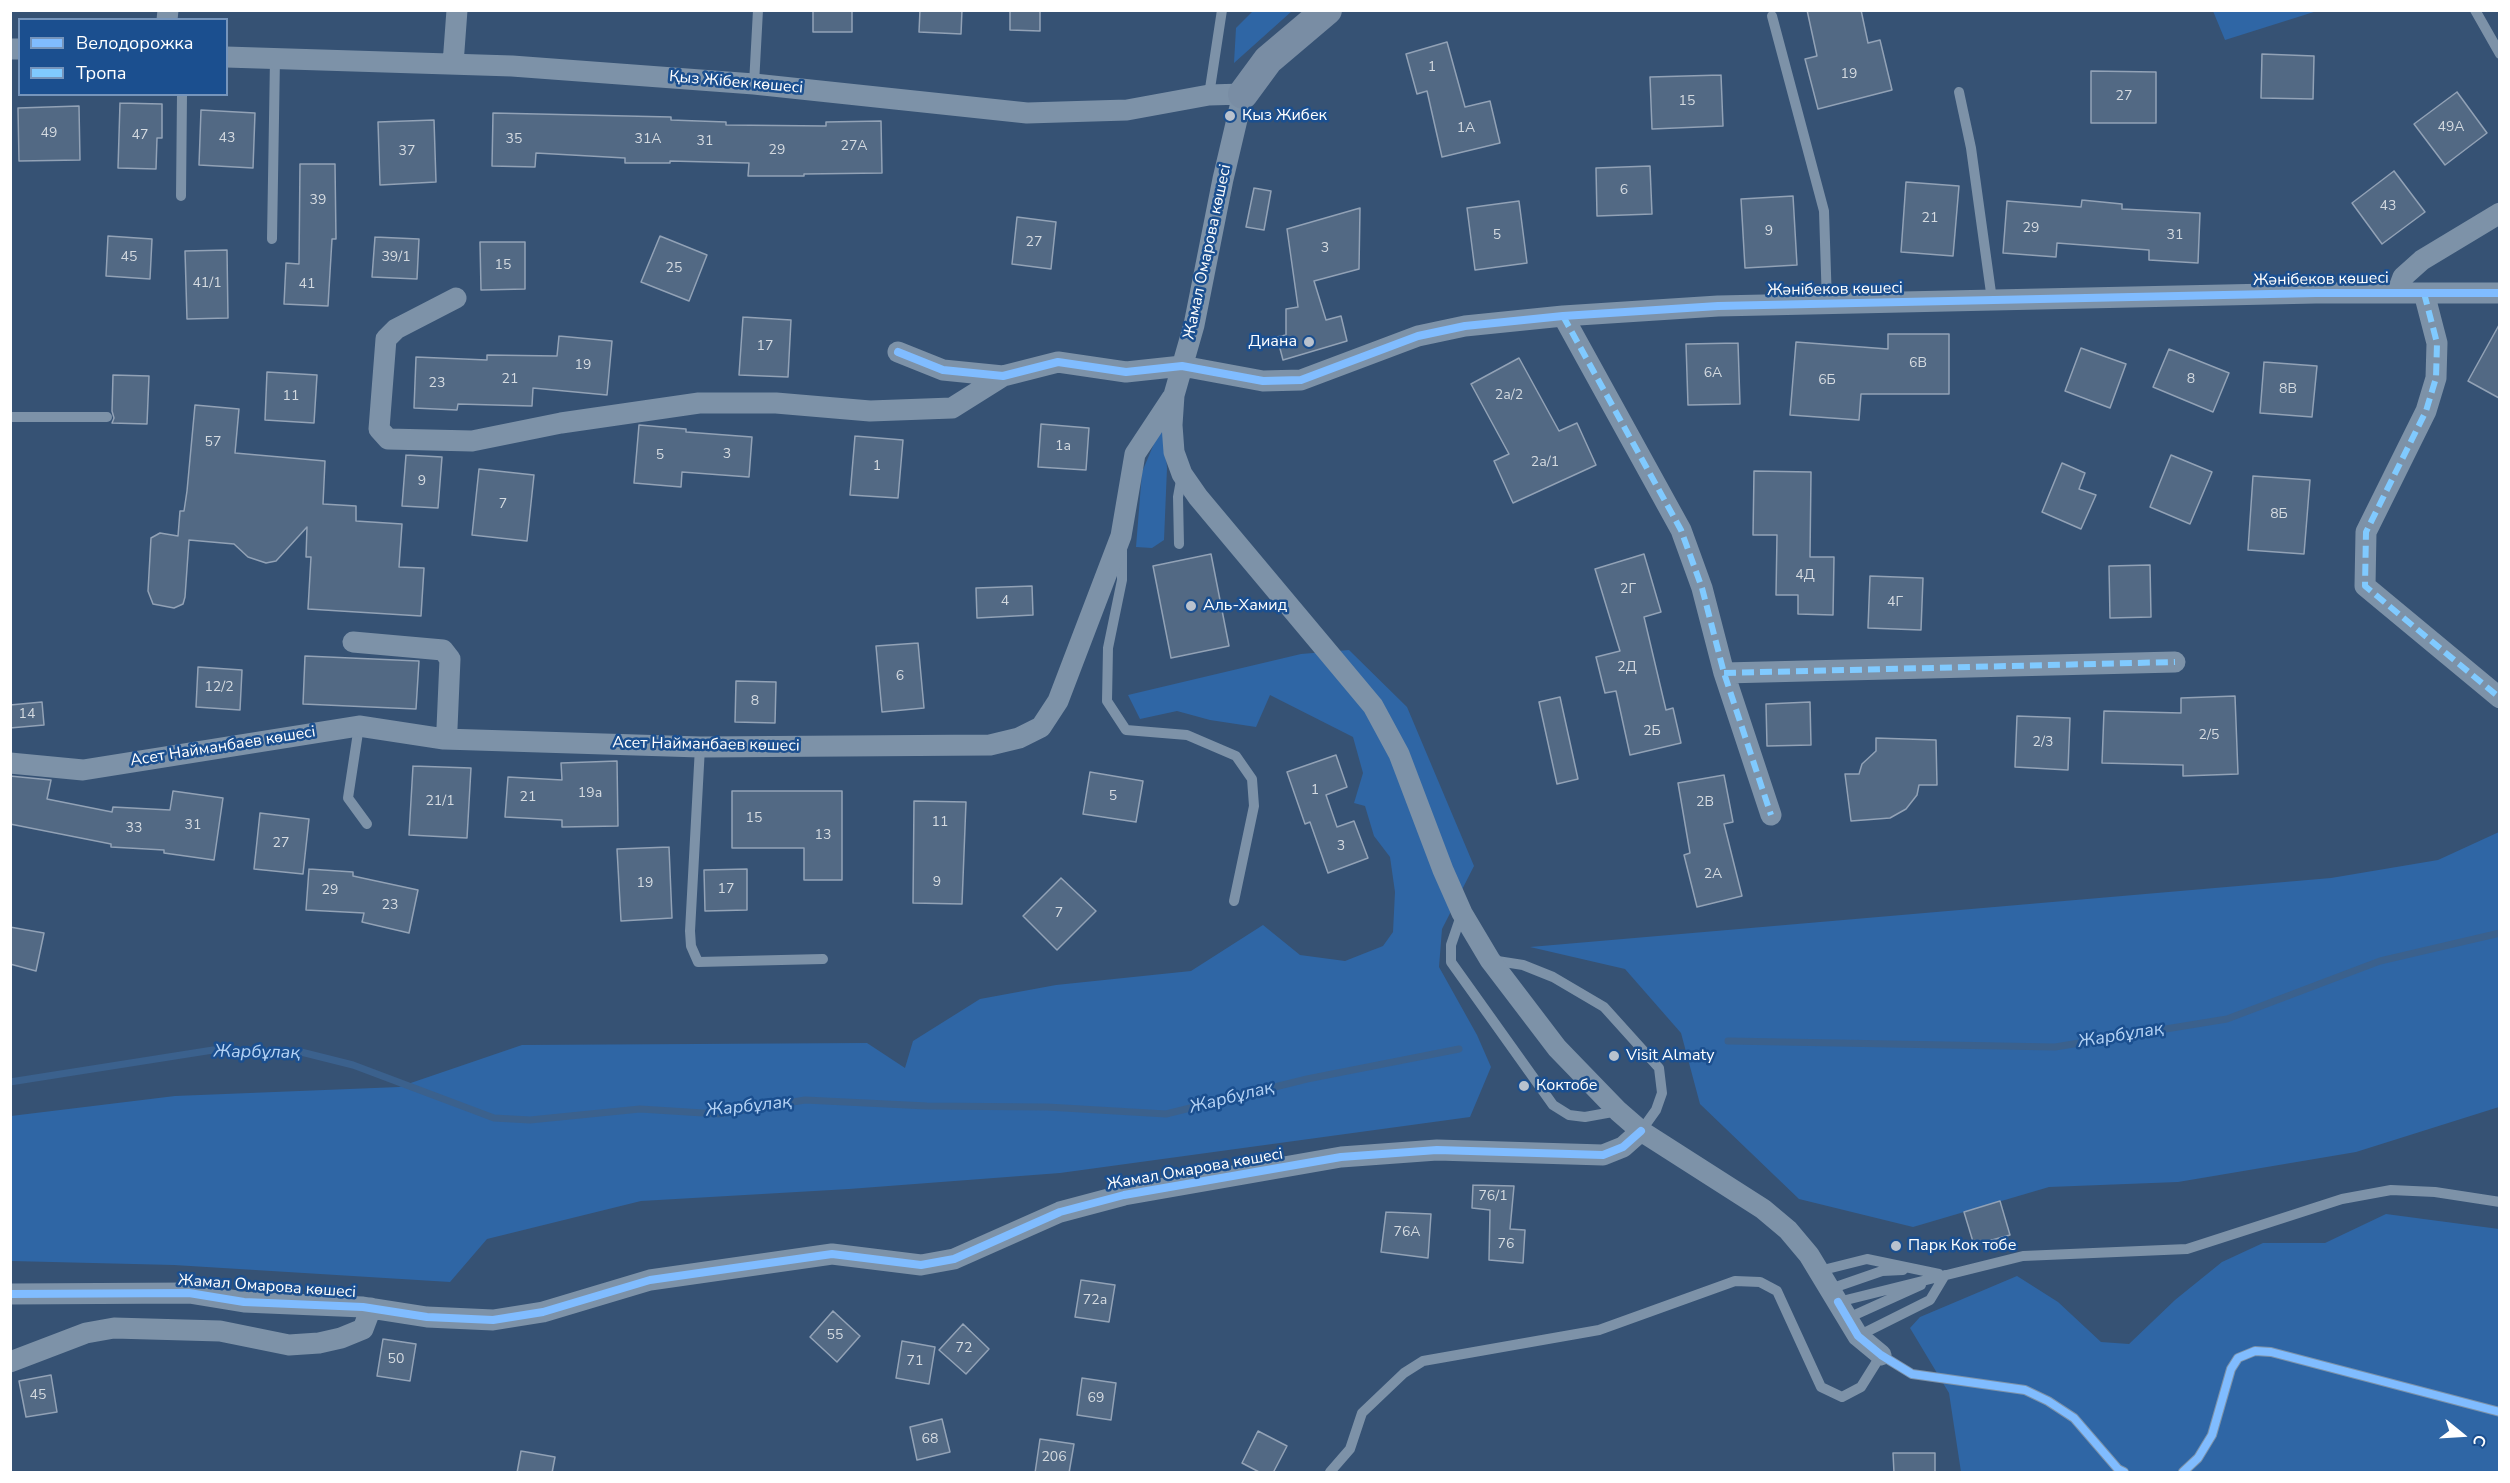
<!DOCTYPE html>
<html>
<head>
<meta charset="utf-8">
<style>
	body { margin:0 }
	#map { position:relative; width:2510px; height:1483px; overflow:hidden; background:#365274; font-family:"Nunito Sans",sans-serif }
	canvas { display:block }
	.frame { position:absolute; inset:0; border:12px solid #fff; pointer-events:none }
	.legend { position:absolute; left:18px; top:18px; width:210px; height:78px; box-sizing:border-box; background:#1b4f8f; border:2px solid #7695bc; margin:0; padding:8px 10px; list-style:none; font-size:18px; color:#fff }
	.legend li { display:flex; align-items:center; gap:12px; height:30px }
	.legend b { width:30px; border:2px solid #7695bc }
	.north { position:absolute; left:2432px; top:1405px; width:60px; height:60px; -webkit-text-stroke:4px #1b4f8f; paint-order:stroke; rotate:108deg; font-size:16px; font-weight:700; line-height:24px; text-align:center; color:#fff }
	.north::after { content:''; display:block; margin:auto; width:21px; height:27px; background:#fff; clip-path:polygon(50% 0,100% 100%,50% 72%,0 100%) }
</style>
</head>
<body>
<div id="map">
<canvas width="2510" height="1483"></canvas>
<div class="frame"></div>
<ul class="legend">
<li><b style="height:8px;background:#80bcff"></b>Велодорожка</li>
<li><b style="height:8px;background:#80caff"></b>Тропа</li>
</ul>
<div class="north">С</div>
</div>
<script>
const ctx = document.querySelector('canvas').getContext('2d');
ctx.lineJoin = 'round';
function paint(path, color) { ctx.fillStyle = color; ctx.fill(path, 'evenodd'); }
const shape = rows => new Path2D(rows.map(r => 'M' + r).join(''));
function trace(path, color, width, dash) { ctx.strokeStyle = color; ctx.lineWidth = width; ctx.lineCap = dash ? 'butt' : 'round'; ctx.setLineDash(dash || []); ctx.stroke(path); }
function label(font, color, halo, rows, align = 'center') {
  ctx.font = font + ' "Nunito Sans",sans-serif'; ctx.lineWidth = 5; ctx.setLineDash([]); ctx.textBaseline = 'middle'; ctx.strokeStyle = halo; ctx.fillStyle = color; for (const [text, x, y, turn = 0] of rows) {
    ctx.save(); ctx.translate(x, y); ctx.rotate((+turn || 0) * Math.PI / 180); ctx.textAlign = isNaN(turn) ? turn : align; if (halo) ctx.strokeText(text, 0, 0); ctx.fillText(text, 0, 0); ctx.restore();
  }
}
paint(shape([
	[1253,11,1292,11,1234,63,1236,28],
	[2213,11,2317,11,2225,40],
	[1167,413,1165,444,1167,468,1164,540,1152,548,1136,547,1142,472],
	[1349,650,1407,707,1474,866,1442,929,1439,967,1477,1035,1491,1067,1470,1117,1060,1173,849,1189,641,1201,487,1239,450,1282,174,1265,11,1261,11,1116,175,1096,399,1087,522,1045,867,1043,905,1068,913,1041,980,999,1056,985,1191,971,1263,925,1300,955,1345,961,1383,946,1393,932,1395,892,1390,857,1374,836,1365,806,1354,803,1363,773,1353,737,1270,695,1256,727,1210,720,1177,711,1140,719,1128,695,1301,654],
	[2499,832,2499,1107,2356,1152,2178,1182,2049,1187,1913,1227,1799,1199,1700,1104,1681,1033,1625,969,1530,947,2331,878,2438,860],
	[2386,1214,2499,1229,2499,1472,1961,1472,1949,1393,1910,1328,1920,1317,2017,1276,2058,1302,2101,1342,2129,1344,2175,1300,2222,1262,2263,1243,2325,1243]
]), '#2f66a5');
trace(shape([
	[1728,1041,2055,1047,2227,1019,2380,961,2500,933],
	[10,1082,213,1050,301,1052,353,1065,494,1118,530,1120,640,1109,719,1114,805,1100,927,1106,1047,1107,1166,1114,1307,1079,1459,1049]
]), '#3b618d', 7);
const building = shape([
	[813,10,852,10,852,32,813,32,813,10],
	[920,10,962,10,961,34,919,32,920,10],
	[1010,10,1040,10,1040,31,1010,30,1010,10],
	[1807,10,1861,10,1868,43,1880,40,1892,90,1818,109,1805,59,1817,56,1807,10],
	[1447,42,1465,107,1490,101,1500,143,1442,157,1427,91,1417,94,1406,54,1447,42],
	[2262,54,2314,56,2313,99,2261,98,2262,54],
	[2091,71,2156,72,2156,123,2091,123,2091,71],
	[1721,75,1723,126,1652,129,1650,77,1721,75],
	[2457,92,2487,133,2445,165,2414,124,2457,92],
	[120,103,162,104,162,138,157,138,156,169,118,168,120,103],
	[79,106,80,160,19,161,18,108,79,106],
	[201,110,255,113,253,168,199,165,201,110],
	[493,113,671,117,671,120,726,122,726,125,826,126,826,122,881,121,882,173,804,174,804,176,748,176,749,163,670,161,670,163,625,163,625,158,536,153,535,167,492,166,493,113],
	[434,120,436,182,380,185,378,122,434,120],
	[300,164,335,164,336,239,332,239,328,306,284,304,286,263,299,264,300,164],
	[1650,166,1652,214,1597,216,1596,168,1650,166],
	[2394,171,2425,212,2382,244,2352,203,2394,171],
	[1906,182,1959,186,1953,256,1901,252,1906,182],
	[1254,188,1271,191,1264,230,1246,227,1254,188],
	[1793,196,1797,265,1745,268,1741,199,1793,196],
	[2082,200,2122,204,2122,209,2200,213,2198,263,2149,260,2149,250,2057,243,2056,257,2003,253,2007,201,2081,207,2082,200],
	[1519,201,1527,263,1475,270,1467,208,1519,201],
	[1360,208,1359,269,1314,281,1326,320,1341,316,1347,341,1283,360,1277,337,1286,335,1286,309,1298,307,1287,229,1360,208],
	[1017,217,1056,222,1051,269,1012,264,1017,217],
	[108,236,152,239,150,279,106,276,108,236],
	[660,236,707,255,689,301,641,282,660,236],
	[375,237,419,239,417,279,372,277,375,237],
	[480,242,525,242,525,289,481,290,480,242],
	[227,250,228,318,187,319,185,251,227,250],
	[743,317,791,320,788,377,739,375,743,317],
	[2499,325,2499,398,2468,381,2499,325],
	[1888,334,1949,334,1949,394,1861,394,1859,420,1790,415,1796,342,1888,349,1888,334],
	[559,336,612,341,607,395,533,388,532,406,458,404,457,410,414,408,416,357,487,360,487,355,557,356,559,336],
	[1738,343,1740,404,1688,405,1686,344,1738,343],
	[2081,348,2126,364,2110,408,2065,391,2081,348],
	[2169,349,2229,373,2213,412,2153,387,2169,349],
	[1519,358,1559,431,1577,423,1596,465,1513,503,1494,461,1509,454,1471,384,1519,358],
	[2264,362,2317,366,2312,417,2260,413,2264,362],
	[267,372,317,375,314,423,265,420,267,372],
	[113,375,149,376,147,424,112,423,114,418,112,411,113,375],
	[195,405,239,409,235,453,325,461,323,504,356,506,356,521,402,524,399,567,424,568,421,616,308,609,311,557,306,557,307,527,276,561,266,563,248,557,234,544,189,540,185,597,183,604,174,608,153,604,148,591,151,538,160,533,178,536,180,511,184,511,187,491,195,405],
	[1041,424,1089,428,1086,470,1038,467,1041,424],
	[639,425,686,429,686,432,752,437,749,477,682,472,681,487,634,483,639,425],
	[855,436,903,440,898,498,850,495,855,436],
	[406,455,442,457,438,508,402,506,406,455],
	[2171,455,2212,472,2190,524,2150,507,2171,455],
	[2062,463,2085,473,2079,489,2096,495,2081,529,2042,512,2062,463],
	[479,469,534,475,527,541,472,535,479,469],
	[1754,471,1811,472,1810,557,1834,557,1833,615,1798,614,1798,595,1776,595,1777,535,1753,535,1754,471],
	[2253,476,2310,480,2304,554,2248,550,2253,476],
	[1211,554,1229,646,1171,658,1153,566,1211,554],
	[1644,554,1661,612,1644,617,1666,710,1673,708,1681,743,1630,755,1616,691,1605,693,1596,657,1620,651,1595,569,1644,554],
	[2150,565,2151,617,2110,618,2109,566,2150,565],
	[1870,576,1923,578,1921,630,1868,628,1870,576],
	[1032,586,1033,615,977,618,976,588,1032,586],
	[918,643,924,708,882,712,876,646,918,643],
	[305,656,419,661,416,709,303,704,305,656],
	[198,667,242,670,240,710,196,707,198,667],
	[736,681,776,682,775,723,735,722,736,681],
	[2235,696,2238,774,2183,776,2183,765,2102,763,2104,711,2181,713,2181,698,2235,696],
	[1560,697,1578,779,1557,784,1539,702,1560,697],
	[42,702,44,725,10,728,10,705,42,702],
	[1810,702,1811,745,1767,746,1766,704,1810,702],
	[2017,716,2070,718,2068,770,2015,767,2017,716],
	[1876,738,1936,740,1937,785,1919,785,1917,795,1906,809,1890,818,1851,821,1845,774,1859,774,1862,764,1876,751,1876,738],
	[1336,755,1347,787,1326,795,1337,827,1354,821,1368,858,1328,873,1310,822,1305,824,1287,772,1336,755],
	[617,761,618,826,562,827,562,820,505,817,508,777,562,780,561,763,617,761],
	[413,766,471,768,467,838,409,835,413,766],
	[1090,772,1143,781,1136,822,1083,814,1090,772],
	[1724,775,1733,822,1724,824,1742,896,1697,907,1684,855,1690,853,1678,783,1724,775],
	[10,776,51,780,47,799,112,812,113,807,170,810,173,791,223,798,214,860,164,853,164,850,111,847,111,844,10,824,10,776],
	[732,791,842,791,842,880,804,880,804,848,732,848,732,791],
	[914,801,966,802,962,904,913,903,914,801],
	[260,813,309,819,303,874,254,869,260,813],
	[669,847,672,918,621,921,617,849,669,847],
	[309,869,353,872,353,876,418,890,409,933,362,922,364,913,306,910,309,869],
	[747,869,747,910,705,911,704,870,747,869],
	[1061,878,1096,911,1057,950,1023,916,1061,878],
	[10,927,44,933,36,971,10,964,10,927],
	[1473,1185,1514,1186,1510,1229,1525,1230,1523,1263,1489,1260,1490,1210,1472,1208,1473,1185],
	[2000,1201,2010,1235,1974,1245,1964,1212,2000,1201],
	[1386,1212,1431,1214,1428,1258,1381,1252,1386,1212],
	[1081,1280,1115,1285,1109,1322,1075,1317,1081,1280],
	[833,1311,860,1336,837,1362,810,1337,833,1311],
	[963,1324,989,1349,966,1374,939,1350,963,1324],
	[383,1339,416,1344,410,1381,377,1376,383,1339],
	[902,1341,935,1347,929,1384,896,1378,902,1341],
	[51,1375,57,1412,26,1417,19,1381,51,1375],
	[1082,1378,1116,1383,1111,1420,1077,1415,1082,1378],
	[942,1419,950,1452,917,1460,910,1427,942,1419],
	[1258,1431,1287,1446,1273,1473,1261,1473,1242,1463,1258,1431],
	[1040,1439,1074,1444,1069,1473,1035,1473,1040,1439],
	[521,1451,555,1457,552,1473,517,1473,521,1451],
	[1893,1453,1935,1453,1935,1473,1894,1473,1893,1453]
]);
paint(building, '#526984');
trace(building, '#92a2b6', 1.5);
trace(shape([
	[2475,10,2500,54],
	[1772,16,1824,211,1827,304],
	[754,84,758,10],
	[1959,92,1971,148,1992,300],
	[1209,95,1222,10],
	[181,196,182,94],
	[272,239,275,58],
	[10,417,107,417],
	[1179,544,1178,497,1182,475],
	[1122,548,1122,580,1108,648,1107,701,1126,730,1187,735,1236,756,1252,779,1254,806,1234,901],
	[359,726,348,798,367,824],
	[700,747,690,931,691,946,698,962,823,959],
	[1462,913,1451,945,1451,962,1553,1105,1569,1115,1585,1117,1618,1111],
	[1491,960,1523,965,1553,977,1604,1007,1659,1068,1662,1093,1656,1110,1641,1131],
	[1819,1271,1867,1259,1939,1274],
	[1830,1289,1882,1271,1903,1270],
	[1838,1302,2023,1256,2187,1249,2342,1199,2391,1190,2435,1192,2500,1202],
	[1848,1318,1921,1285],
	[1858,1336,1930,1300,1945,1275],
	[1330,1472,1350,1449,1362,1413,1404,1373,1423,1361,1599,1330,1735,1281,1760,1282,1777,1291,1821,1387,1842,1397,1861,1387,1881,1355,1912,1374,2025,1390,2048,1401,2074,1418,2118,1469,2124,1472],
	[2183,1472,2198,1458,2212,1435,2231,1369,2238,1358,2255,1351,2271,1352,2500,1412]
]), '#7d92a8', 10);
trace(shape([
	[167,20,168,10],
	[10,49,20,49],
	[226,57,512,66,754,84,1027,113,1127,110,1209,95,1243,94,1223,179,1194,325,1174,395,1172,425,1174,452,1182,474,1198,497,1373,706,1399,754,1443,870,1462,913,1490,960,1557,1048,1618,1111,1641,1131,1763,1209,1788,1230,1809,1255,1858,1336,1881,1355],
	[453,64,457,10],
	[2397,293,2403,277,2422,260,2500,213],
	[2424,293,2437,343,2436,378,2426,411,2366,532,2365,586,2500,698],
	[456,298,396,329,386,339,379,429,388,439,472,441,561,423,699,403,776,403,870,411,952,408,1003,376],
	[1563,316,1681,530,1702,588,1724,673,1771,815],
	[898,352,943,370,1003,376,1058,362,1126,372,1182,366,1263,381,1301,380,1418,336,1465,326,1563,316,1718,306,2316,293,2500,293],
	[353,642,443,650,450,659,447,728,444,739],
	[1724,673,2175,662],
	[10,763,83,770,359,726,444,739,700,747,990,745,1019,738,1041,727,1058,701,1121,536,1135,454,1172,398],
	[10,1294,189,1293,244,1302,363,1307,427,1317,493,1320,543,1312,650,1280,832,1254,921,1265,954,1259,1060,1212,1124,1195,1341,1157,1437,1150,1603,1155,1623,1147,1641,1131],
	[10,1362,86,1333,114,1328,220,1331,289,1345,319,1343,341,1338,363,1329,371,1308]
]), '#7d92a8', 21);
trace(shape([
	[1243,94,1268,60,1327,10]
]), '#798da4', 30);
trace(shape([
	[2424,293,2437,343,2436,378,2426,411,2366,532,2365,586,2500,698],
	[1563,316,1681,530,1702,588,1724,673,1771,815],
	[1724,673,2175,662]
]), '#80caff', 6, [12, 6]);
trace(shape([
	[898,352,943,370,1003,376,1058,362,1126,372,1182,366,1263,381,1301,380,1418,336,1465,326,1563,316,1718,306,2316,293,2500,293],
	[10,1294,189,1293,244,1302,363,1307,427,1317,493,1320,543,1312,650,1280,832,1254,921,1265,954,1259,1060,1212,1124,1195,1341,1157,1437,1150,1603,1155,1623,1147,1641,1131],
	[1838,1302,1858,1336,1881,1355,1912,1374,2025,1390,2048,1401,2074,1418,2118,1469,2124,1472],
	[2183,1472,2198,1458,2212,1435,2231,1369,2238,1358,2255,1351,2271,1352,2500,1412]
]), '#80bcff', 8);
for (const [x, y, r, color] of [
	[1230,116,6,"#b9c2ce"],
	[1309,342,6,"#b9c2ce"],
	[1191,606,6,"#b9c2ce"],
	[1614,1056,6,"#b9c2ce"],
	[1524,1086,6,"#b9c2ce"],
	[1896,1246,6,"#b9c2ce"]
]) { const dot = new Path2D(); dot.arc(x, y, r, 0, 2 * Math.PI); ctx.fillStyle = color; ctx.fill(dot); trace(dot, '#1b4f8f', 2); }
label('14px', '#d4dae0', null, [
	["1",1432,68],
	["19",1849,75],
	["27",2124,97],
	["15",1687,102],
	["49А",2451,128],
	["1А",1466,129],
	["49",49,134],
	["47",140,136],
	["43",227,139],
	["35",514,140],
	["31А",648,140],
	["31",705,142],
	["27А",854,147],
	["29",777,151],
	["37",407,152],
	["6",1624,191],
	["39",318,201],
	["43",2388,207],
	["21",1930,219],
	["29",2031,229],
	["9",1769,232],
	["5",1497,236],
	["31",2175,236],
	["27",1034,243],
	["3",1325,249],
	["45",129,258],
	["39/1",396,258],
	["15",503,266],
	["25",674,269],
	["41/1",207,284],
	["41",307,285],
	["17",765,347],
	["6В",1918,364],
	["19",583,366],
	["6А",1713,374],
	["21",510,380],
	["8",2191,380],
	["6Б",1827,381],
	["23",437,384],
	["8В",2288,390],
	["2а/2",1509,396],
	["11",291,397],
	["57",213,443],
	["1а",1063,447],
	["3",727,455],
	["5",660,456],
	["2а/1",1545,463],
	["1",877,467],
	["9",422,482],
	["7",503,505],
	["8Б",2279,515],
	["4Д",1805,576],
	["2Г",1628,590],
	["4",1005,602],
	["4Г",1895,603],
	["2Д",1627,668],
	["6",900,677],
	["12/2",219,688],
	["8",755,702],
	["14",27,715],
	["2Б",1652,732],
	["2/5",2209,736],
	["2/3",2043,743],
	["1",1315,791],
	["19а",590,794],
	["5",1113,797],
	["21",528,798],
	["21/1",440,802],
	["2В",1705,803],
	["15",754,819],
	["11",940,823],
	["31",193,826],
	["33",134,829],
	["13",823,836],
	["27",281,844],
	["3",1341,847],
	["2А",1713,875],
	["9",937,883],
	["19",645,884],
	["17",726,890],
	["29",330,891],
	["23",390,906],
	["7",1059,914],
	["76/1",1493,1197],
	["76А",1407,1233],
	["76",1506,1245],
	["72а",1095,1301],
	["55",835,1336],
	["72",964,1349],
	["50",396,1360],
	["71",915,1362],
	["45",38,1396],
	["69",1096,1399],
	["68",930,1440],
	["206",1054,1458]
]);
label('16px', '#fff', '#1b4f8f', [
	["Қыз Жібек көшесі",736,83,5],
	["Жамал Омарова көшесі",1208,252,-78],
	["Жәнібеков көшесі",2321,280,-1],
	["Жәнібеков көшесі",1835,290,-1],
	["Асет Найманбаев көшесі",706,745,1],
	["Асет Найманбаев көшесі",223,747,-9],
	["Жамал Омарова көшесі",1195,1170,-10],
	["Жамал Омарова көшесі",267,1287,4]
]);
label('16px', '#fff', '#1b4f8f', [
	["Кыз Жибек",1242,116],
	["Диана",1297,342,"right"],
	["Аль-Хамид",1203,606],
	["Visit Almaty",1626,1056],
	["Коктобе",1536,1086],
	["Парк Кок тобе",1908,1246]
], 'left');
label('italic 18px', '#b5d3f5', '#1b4f8f', [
	["Жарбұлақ",2121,1036,-9],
	["Жарбұлақ",257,1053,1],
	["Жарбұлақ",1232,1098,-14],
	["Жарбұлақ",749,1107,-6]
]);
</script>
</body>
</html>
